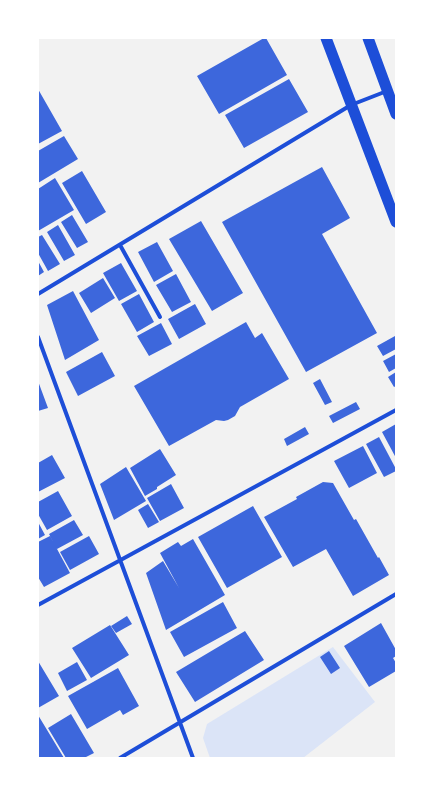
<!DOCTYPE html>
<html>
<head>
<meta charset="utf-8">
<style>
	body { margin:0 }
	#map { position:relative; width:434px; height:796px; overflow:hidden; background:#f2f2f2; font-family:Arial,sans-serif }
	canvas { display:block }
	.frame { position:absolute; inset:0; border:39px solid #fff; pointer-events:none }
</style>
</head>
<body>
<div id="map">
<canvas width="434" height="796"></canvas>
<div class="frame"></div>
</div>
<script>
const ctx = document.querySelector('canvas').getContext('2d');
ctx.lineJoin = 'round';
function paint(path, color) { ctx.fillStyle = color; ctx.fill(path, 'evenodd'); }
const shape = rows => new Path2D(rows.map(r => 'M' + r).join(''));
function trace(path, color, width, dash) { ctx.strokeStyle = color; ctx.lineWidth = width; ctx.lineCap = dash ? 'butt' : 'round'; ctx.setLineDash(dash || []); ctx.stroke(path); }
paint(shape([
	[333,647,375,702,303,758,210,758,203,738,207,724]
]), '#dbe4f7');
paint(shape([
	[264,38,266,38,287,75,219,114,197,76],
	[289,79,308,112,244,148,225,115],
	[38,89,62,131,38,144],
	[64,136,78,159,38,183,38,151],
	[322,167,350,218,322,234,377,333,306,372,222,222],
	[82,171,106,212,86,224,62,183],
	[55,178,74,210,38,231,38,189],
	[72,215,88,242,77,248,61,222],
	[201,221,243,293,212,311,169,239],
	[58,225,75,255,64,261,47,232],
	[42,235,60,264,48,271,38,253,38,237],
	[157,242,173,271,154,282,138,252],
	[38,261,44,272,38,276],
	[121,263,137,291,119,301,103,273],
	[176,274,191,302,172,312,156,285],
	[103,278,115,298,91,313,79,293],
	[73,291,99,340,65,360,47,305],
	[139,294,154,322,137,332,121,304],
	[195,304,206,324,179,339,168,319],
	[246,322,255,338,262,333,289,379,240,407,235,416,228,420,224,421,216,420,169,446,134,386],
	[161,323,172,344,149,356,137,336],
	[395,336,396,349,383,356,377,346],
	[102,352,115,376,78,396,66,372],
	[396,354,396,368,389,372,383,361],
	[396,372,396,386,394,387,388,377],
	[320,379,332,402,325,405,313,383],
	[38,381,48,408,38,411],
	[356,402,360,409,333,423,329,416],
	[396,424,396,458,382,432],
	[305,427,309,434,287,446,284,439],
	[379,437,396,469,396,471,384,477,366,444],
	[363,446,377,473,349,488,334,461],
	[160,449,176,475,157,487,157,489,145,496,130,468],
	[52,455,65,478,38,492,38,463],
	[126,467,146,501,114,520,100,484],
	[323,482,333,483,354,520,356,519,378,558,379,557,389,575,353,596,326,549,293,567,264,517,297,499,296,497],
	[171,484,184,508,160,521,147,498],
	[58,491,72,516,47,530,38,514,38,502],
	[148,504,159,522,148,528,138,510],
	[253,506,282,557,227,588,198,537],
	[74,520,83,535,57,549,49,534],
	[38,522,45,535,38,539],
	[50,536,70,573,44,587,38,577,38,542],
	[89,536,99,554,70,570,60,552],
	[193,539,225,595,166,630,146,573,163,561,179,588,160,553,178,542,181,546],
	[223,602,237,628,184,657,170,632],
	[127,616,132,624,116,633,111,626],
	[381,623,396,650,396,656,393,658,396,663,396,671,369,687,344,646],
	[110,625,129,655,91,678,72,648],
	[245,631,264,660,195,702,176,672],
	[329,651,340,668,331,674,320,657],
	[38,661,59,696,38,708],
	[77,662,87,680,67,691,58,673],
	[118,668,139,706,123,715,120,710,87,729,68,696],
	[71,714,94,753,84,758,66,758,48,728],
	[38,715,64,758,38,758]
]), '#3d67dc');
trace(shape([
	[120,245,160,317],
	[38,294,351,105,387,91],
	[38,337,193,758],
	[38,605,396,410],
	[120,758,396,594]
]), '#1d4ed8', 4);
trace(shape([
	[326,38,396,222],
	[368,38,396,114]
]), '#1d4ed8', 11);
</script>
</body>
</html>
